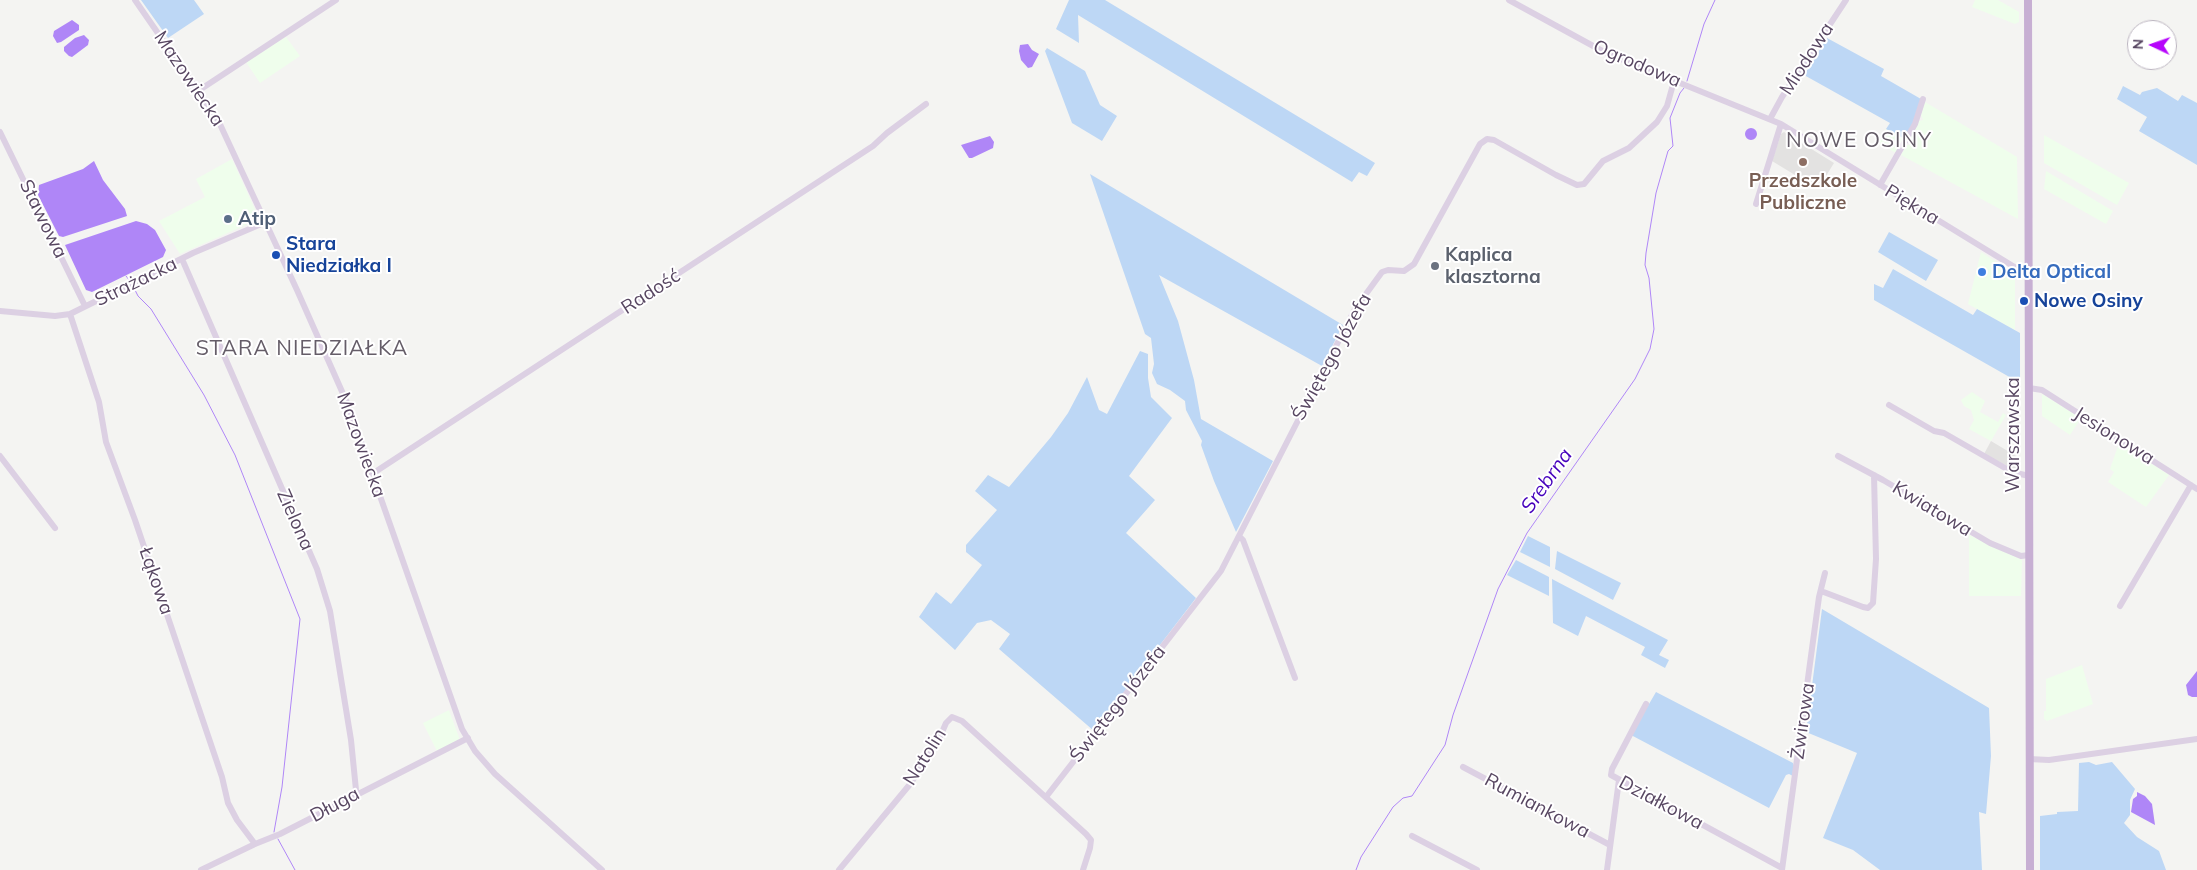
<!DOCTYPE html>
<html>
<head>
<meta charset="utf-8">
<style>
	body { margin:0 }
	#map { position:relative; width:2197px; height:870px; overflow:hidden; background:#f4f4f2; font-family:Mulish,sans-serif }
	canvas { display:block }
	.north { position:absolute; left:2127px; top:20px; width:50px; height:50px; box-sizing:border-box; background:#fff; border:1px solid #bcb5c0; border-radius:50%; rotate:273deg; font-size:14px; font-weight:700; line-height:20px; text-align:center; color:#584762 }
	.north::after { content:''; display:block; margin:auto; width:18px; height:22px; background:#b605fb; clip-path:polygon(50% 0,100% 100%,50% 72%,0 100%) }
</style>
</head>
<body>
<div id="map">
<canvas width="2197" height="870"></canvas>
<div class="north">N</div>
</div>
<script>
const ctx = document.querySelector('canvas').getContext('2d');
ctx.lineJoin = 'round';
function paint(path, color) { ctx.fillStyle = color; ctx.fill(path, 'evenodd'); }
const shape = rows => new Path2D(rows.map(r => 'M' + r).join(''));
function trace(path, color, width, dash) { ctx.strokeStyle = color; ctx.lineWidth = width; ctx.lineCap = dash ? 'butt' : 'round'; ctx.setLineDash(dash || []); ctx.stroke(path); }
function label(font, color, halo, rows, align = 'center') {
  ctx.font = font + ' Mulish,sans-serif'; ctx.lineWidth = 4; ctx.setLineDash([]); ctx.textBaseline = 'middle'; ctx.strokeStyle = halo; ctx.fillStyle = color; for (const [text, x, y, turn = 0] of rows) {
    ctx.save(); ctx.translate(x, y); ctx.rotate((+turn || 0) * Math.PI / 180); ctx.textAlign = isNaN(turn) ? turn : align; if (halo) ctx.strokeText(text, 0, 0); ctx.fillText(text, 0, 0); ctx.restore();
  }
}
paint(shape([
	[1975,0,1998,0,2019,12,2019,22,2015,24,1972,7],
	[286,37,300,56,260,83,246,62],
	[1925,102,2017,157,2018,219,1901,155,1907,145,1911,145,1910,139,1919,121,1923,120,1921,115],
	[1886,129,1905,139,1896,153,1878,143],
	[2044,135,2129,183,2117,205,2044,163],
	[232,159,258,216,257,220,180,254,159,221,205,197,196,179],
	[2046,171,2113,211,2106,224,2044,189],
	[1981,252,2015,274,2015,330,1968,304],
	[1972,392,1985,401,1980,412,1998,422,2003,413,2006,415,1991,441,1969,429,1974,420,1971,410,1964,406,1961,400],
	[2042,394,2081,418,2070,435,2042,416],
	[2118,446,2122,449,2125,447,2169,475,2146,507,2108,482,2114,472,2110,469],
	[1969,535,2022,560,2021,596,1969,596],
	[2082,665,2093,704,2047,721,2044,719,2044,711,2046,711,2046,679],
	[449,710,460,740,437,751,423,723]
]), '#effeec');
paint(shape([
	[1784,132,1834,163,1818,189,1772,161,1781,134],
	[1991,441,2016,456,2017,471,1984,454]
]), '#e3e2e1');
paint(shape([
	[141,0,194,0,204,14,168,38],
	[1069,0,1105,0,1375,163,1367,176,1359,172,1352,182,1078,15,1079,43,1056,29],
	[1827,38,1884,69,1881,76,1921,99,1915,119,1905,139,1886,129,1890,123,1804,75],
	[1047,48,1085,71,1100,105,1117,116,1102,141,1072,123,1045,51],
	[2123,86,2140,95,2142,92,2157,88,2178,101,2182,95,2197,103,2197,165,2139,131,2147,117,2117,99],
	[1090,174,1343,325,1322,366,1159,275,1178,321,1194,380,1201,419,1273,461,1236,532,1214,481,1201,445,1202,441,1186,410,1185,401,1170,390,1157,384,1152,373,1154,364,1151,338,1145,334],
	[1889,232,1938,260,1926,281,1878,252],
	[1893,269,1973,315,1977,309,2020,333,2020,383,1874,300,1874,284,1883,288],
	[1140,351,1148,354,1148,378,1151,397,1172,418,1129,476,1155,500,1126,533,1196,598,1094,731,999,649,1010,634,991,620,977,623,955,650,919,617,936,592,951,604,982,565,966,552,966,545,997,510,975,491,988,475,1009,487,1051,437,1068,413,1087,377,1099,410,1107,414],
	[1528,536,1550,547,1550,567,1520,552],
	[1557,551,1621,583,1613,600,1555,569],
	[1516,560,1549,577,1549,596,1507,575],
	[1552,579,1668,640,1659,655,1669,660,1665,668,1641,655,1645,647,1586,616,1578,636,1553,623],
	[1822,609,1989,708,1991,756,1986,814,1979,812,1982,870,1880,870,1853,850,1823,838,1857,753,1806,732],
	[1656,692,1793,763,1794,766,1793,776,1789,774,1786,775,1769,808,1631,735],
	[2089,762,2096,765,2112,762,2135,789,2130,800,2130,815,2124,823,2137,837,2159,851,2166,870,2040,870,2040,816,2057,814,2057,812,2078,811,2079,763]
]), '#bdd7f5');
paint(shape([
	[72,20,79,25,79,30,61,42,57,43,53,36,54,31],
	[84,35,89,40,88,45,72,57,69,56,64,51,64,47,75,38],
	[1028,44,1032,50,1039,54,1032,67,1028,68,1021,60,1019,51,1020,45],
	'1745 134a6 6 0 1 1 12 0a6 6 0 1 1-12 0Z',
	[990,136,994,142,993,148,972,158,969,158,961,145],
	[94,161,103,180,125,209,127,216,63,237,59,236,38,195,39,185,83,169],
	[136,221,147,224,155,230,166,250,163,257,92,292,86,290,65,245],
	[2197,671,2197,697,2192,697,2188,695,2186,685],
	[2137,792,2145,796,2152,804,2155,825,2131,812,2133,799,2137,796]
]), '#af86f7');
trace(shape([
	[1687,81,1704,24,1715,0],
	[126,276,130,281],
	[134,288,138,296,151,309,204,395,235,455,300,619,282,787,274,832],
	[278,839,295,870],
	[1356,870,1361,857,1393,807,1403,798,1412,796,1445,745,1453,715,1498,589,1527,533,1635,379,1650,349,1654,329,1649,278,1645,265,1646,253,1656,193,1668,151,1673,146,1670,118,1680,93,1684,88]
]), '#af86f7', 1);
trace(shape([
	[135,0,218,120,297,290,348,405,462,729,475,751,495,774,602,870],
	[1509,0,1606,53,1781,124,2021,271,2029,272],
	[198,91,336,0],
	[1770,119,1782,97,1846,0],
	[0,132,85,306],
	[1880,185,1915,124,1923,99],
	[1756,204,1781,124],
	[182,259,317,569,330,611,351,740,356,790,354,795],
	[0,311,55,316,70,314,193,253,266,222],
	[70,314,99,402,106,442,135,520,222,777,228,803,237,820,255,844],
	[2029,388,2042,390,2197,489],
	[1889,405,1934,431,1944,433,2012,472,2029,476],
	[0,456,55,528],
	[1838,456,1883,480,1990,543,2021,556,2029,555],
	[372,474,873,146,887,133,926,104],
	[1239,536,1243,540,1295,678],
	[1821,591,1863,607,1868,608,1873,603,1876,559,1874,475],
	[2120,606,2191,485],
	[1646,704,1612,769,1611,775,1782,868],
	[2029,759,2049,760,2197,739],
	[1463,767,1610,845],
	[1046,797,1221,571,1355,309,1382,272,1388,270,1404,271,1414,264,1480,144,1487,139,1494,140,1556,175,1577,185,1584,184,1603,161,1629,148,1657,122,1667,106,1674,81],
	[1412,836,1477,870],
	[201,870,255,844,280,834,468,738],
	[839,870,911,783,940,737,946,723,952,717,962,721,1086,834,1091,840,1090,848,1083,870],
	[1607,870,1619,780],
	[1782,870,1819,597,1825,573]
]), '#dcd0e3', 6);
trace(shape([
	[2028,0,2030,870]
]), '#c7afd3', 8);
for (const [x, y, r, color] of [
	[1803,162,5,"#8d6e63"],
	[228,219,5,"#5c6f8a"],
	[276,255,5,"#1a4fb4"],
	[1435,266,5,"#6b7280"],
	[1982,272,5,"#3f7fe0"],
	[2024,301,5,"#1a4fb4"]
]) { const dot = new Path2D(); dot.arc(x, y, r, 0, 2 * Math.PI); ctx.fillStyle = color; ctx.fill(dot); trace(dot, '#fff', 2); }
label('19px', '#584762', '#fff', [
	["Miodowa",1807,59,-57],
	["Ogrodowa",1637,64,23],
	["Mazowiecka",189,79,56],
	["Piękna",1912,205,31],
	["Stawowa",43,219,64],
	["Strażacka",136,282,-26],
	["Radość",651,292,-33],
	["Świętego Józefa",1332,357,-61],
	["Warszawska",2013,435,-90],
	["Jesionowa",2114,436,32],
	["Mazowiecka",361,445,70],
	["Kwiatowa",1932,509,31],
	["Zielona",295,520,66],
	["Łąkowa",156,581,71],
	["Świętego Józefa",1118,704,-52],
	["Żwirowa",1803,721,-82],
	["Natolin",925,757,-58],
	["Działkowa",1661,803,28],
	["Długa",335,805,-28],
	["Rumiankowa",1537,806,28]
]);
label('bold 19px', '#785e54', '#fff', [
	["Przedszkole",1803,181],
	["Publiczne",1803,203]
]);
label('bold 19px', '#4e5e75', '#fff', [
	["Atip",238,219]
], 'left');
label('bold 19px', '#164399', '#fff', [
	["Stara",286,244],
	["Niedziałka I",286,266],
	["Nowe Osiny",2034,301]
], 'left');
label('bold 19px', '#5b616d', '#fff', [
	["Kaplica",1445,255],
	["klasztorna",1445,277]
], 'left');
label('bold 19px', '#366cbe', '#fff', [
	["Delta Optical",1992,272]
], 'left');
label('italic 20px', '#4500bc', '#fff', [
	["Srebrna",1547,481,-55]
]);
ctx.letterSpacing = '1px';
label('21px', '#655d68', '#fff', [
	["NOWE OSINY",1859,141],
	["STARA NIEDZIAŁKA",302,349]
]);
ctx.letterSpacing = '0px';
</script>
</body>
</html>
